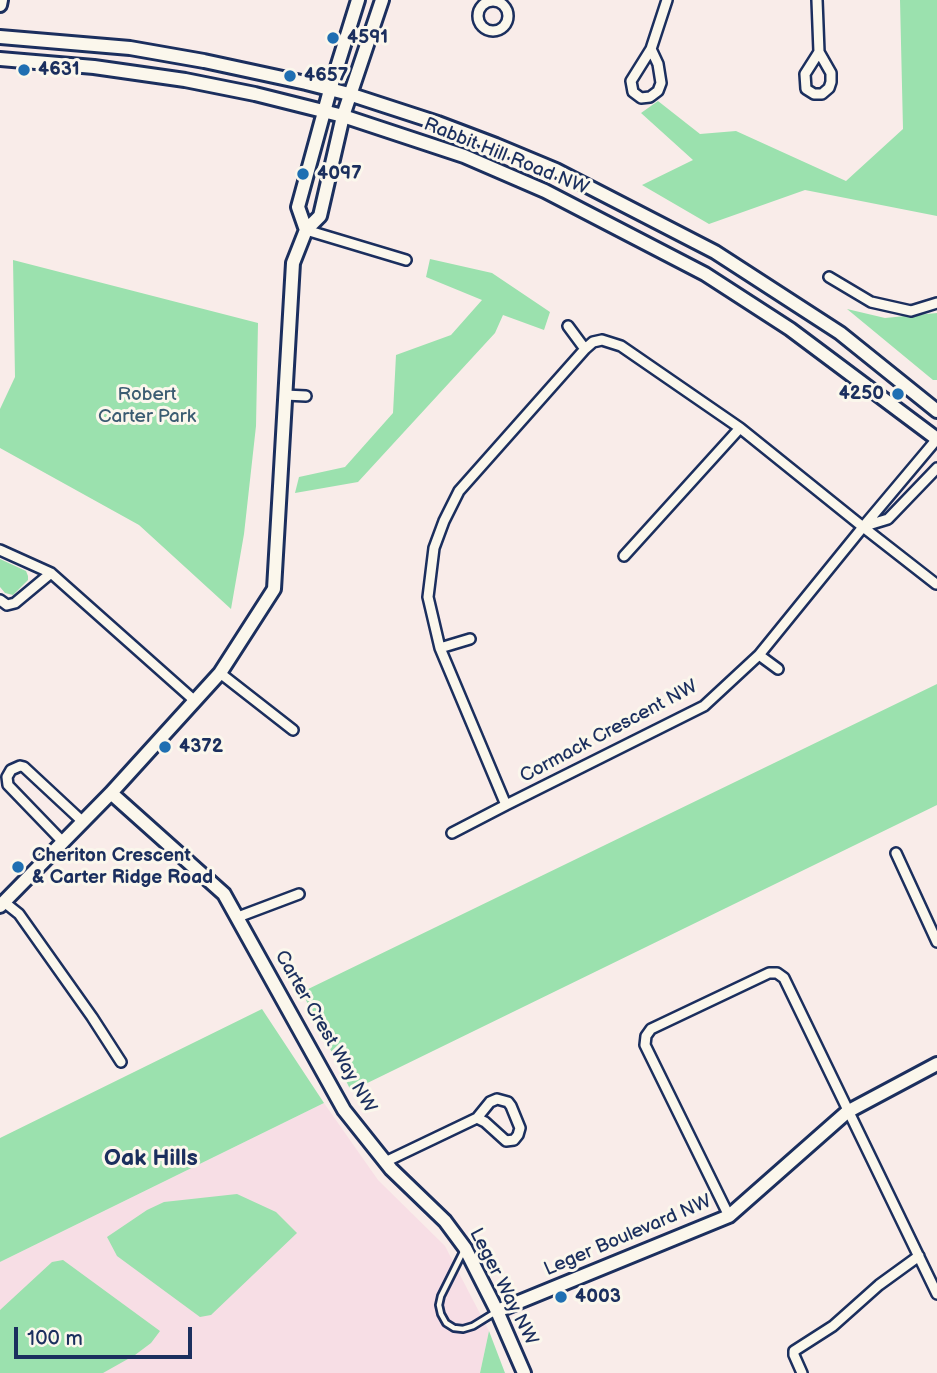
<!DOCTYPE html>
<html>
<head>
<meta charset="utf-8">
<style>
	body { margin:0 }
	#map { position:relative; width:937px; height:1373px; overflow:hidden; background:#f9ece9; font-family:"Balsamiq Sans",sans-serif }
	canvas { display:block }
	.scale { position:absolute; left:14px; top:1327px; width:178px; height:32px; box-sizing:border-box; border:4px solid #1b2f5e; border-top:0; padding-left:9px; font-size:21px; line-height:24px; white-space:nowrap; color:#1b2f5e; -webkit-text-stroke:5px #fbf7ec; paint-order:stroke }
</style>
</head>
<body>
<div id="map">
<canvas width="937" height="1373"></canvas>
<div class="scale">100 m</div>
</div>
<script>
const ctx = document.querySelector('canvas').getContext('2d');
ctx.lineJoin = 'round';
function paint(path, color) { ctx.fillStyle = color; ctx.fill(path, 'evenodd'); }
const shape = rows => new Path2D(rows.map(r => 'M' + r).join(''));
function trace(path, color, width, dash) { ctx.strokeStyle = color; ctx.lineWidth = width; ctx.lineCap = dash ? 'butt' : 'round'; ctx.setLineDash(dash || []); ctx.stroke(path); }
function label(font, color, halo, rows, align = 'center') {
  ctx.font = font + ' "Balsamiq Sans",sans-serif'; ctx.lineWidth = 6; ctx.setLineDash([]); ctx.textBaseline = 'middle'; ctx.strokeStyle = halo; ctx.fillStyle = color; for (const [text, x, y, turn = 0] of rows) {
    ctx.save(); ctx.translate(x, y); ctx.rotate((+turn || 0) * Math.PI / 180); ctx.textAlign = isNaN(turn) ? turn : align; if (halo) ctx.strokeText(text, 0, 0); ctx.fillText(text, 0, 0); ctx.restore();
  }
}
paint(shape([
	[324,1103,378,1180,445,1246,489,1331,480,1373,0,1373,0,1262]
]), '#f7dee5');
paint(shape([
	[900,0,937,0,937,216,805,190,709,224,642,185,693,160,641,113,658,101,700,134,736,131,846,181,903,129],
	[430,259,492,273,550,312,544,330,503,315,495,333,358,482,295,493,299,477,345,467,393,413,396,355,451,335,482,300,426,277],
	[13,260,258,323,256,426,244,534,231,609,139,525,0,448,0,409,15,377],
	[847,309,885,318,937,313,937,380,933,380],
	[0,559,26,571,28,576,28,580,13,595,5,593,0,587],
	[937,684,937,805,351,1091,302,992],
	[262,1009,324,1103,0,1262,0,1138],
	[237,1194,276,1212,297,1233,211,1315,200,1317,117,1256,107,1237,147,1210,164,1202],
	[63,1260,160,1331,151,1343,135,1355,103,1373,0,1373,0,1310,52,1262],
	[489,1331,505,1373,480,1373]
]), '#9be1ae');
const service = shape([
	[463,1252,441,1296,439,1305,441,1314,446,1323,454,1328,463,1329,473,1326,494,1313]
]);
const minor = shape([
	[817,0,819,52,831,73,831,82,829,88,822,94,814,94,806,89,805,74,819,52],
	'478 16a15 15 0 1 1 30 0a15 15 0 1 1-30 0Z',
	[651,49,658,64,661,83,658,91,650,97,641,98,633,92,631,81,651,49,667,0],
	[306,230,406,260],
	[829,277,871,302,911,311,937,303],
	[568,326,585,349],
	[602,340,621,346,740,428,863,527,759,655,704,706,506,805,440,648,428,597,434,548,444,521,459,491,585,349,593,342,602,340],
	[285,395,306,396],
	[865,526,888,519,937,468],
	[863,527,937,439],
	[863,527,936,584],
	[0,550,51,573,195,701],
	[624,556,740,428],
	[0,600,7,605,15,603,51,573],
	[440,648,470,639],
	[759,655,778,669],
	[220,673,293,730],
	[452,833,506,805],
	[62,841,8,785,7,777,11,770,20,766,24,767,82,821],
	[896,853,937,942],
	[4,902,19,914,92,1017,121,1062],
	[238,917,299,894],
	[385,1162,477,1118,490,1102,497,1099,508,1102,511,1106,520,1128,518,1135,514,1140,506,1141,485,1122,477,1118],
	[729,1216,645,1045,646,1036,651,1029,769,973,777,973,784,978,937,1294],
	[802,1373,794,1355,794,1351,833,1326,879,1285,919,1256]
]);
const tertiary = shape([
	[0,5,1,0],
	[306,230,298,207,330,90,358,0],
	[111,793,224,894,344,1110,391,1169,445,1221,465,1248,497,1311,524,1373],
	[0,906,111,793,220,673,274,589,293,263,306,230,320,216,343,116,382,0],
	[497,1311,729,1216,847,1112,937,1064]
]);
const secondary = shape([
	[0,37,130,48,204,61,306,83,349,94,438,123,496,145,556,170,715,252,840,333,937,411],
	[0,59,94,67,185,80,255,94,343,116,464,156,545,191,705,274,790,329,937,439]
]);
trace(service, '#1b2f5e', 10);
trace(minor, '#1b2f5e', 14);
trace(tertiary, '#1b2f5e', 18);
trace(secondary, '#1b2f5e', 18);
trace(service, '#fbf7ec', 4.5);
trace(minor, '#fbf7ec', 9);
trace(tertiary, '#fbf7ec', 12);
trace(secondary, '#fbf7ec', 12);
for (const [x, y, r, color] of [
	[333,38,7,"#1f6fb2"],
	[24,70,7,"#1f6fb2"],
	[290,76,7,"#1f6fb2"],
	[303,174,7,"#1f6fb2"],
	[898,394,7,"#1f6fb2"],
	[165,747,7,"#1f6fb2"],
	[18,867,7,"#1f6fb2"],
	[561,1297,7,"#1f6fb2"]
]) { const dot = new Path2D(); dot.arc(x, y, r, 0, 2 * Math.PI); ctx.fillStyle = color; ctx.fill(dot); trace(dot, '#fbf7ec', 2.5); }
label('bold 19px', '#1b2f5e', '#fbf7ec', [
	["4591",347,38],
	["4631",38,70],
	["4657",304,76],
	["4097",317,174],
	["4250",884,394,"right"],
	["4372",179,747],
	["Cheriton Crescent",32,856],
	["& Carter Ridge Road",32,878],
	["4003",575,1297]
], 'left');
label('19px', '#1b2f5e', '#fbf7ec', [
	["Rabbit Hill Road NW",506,157,22],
	["Cormack Crescent NW",609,732,-28],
	["Carter Crest Way NW",325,1032,60],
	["Leger Boulevard NW",628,1236,-23],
	["Leger Way NW",503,1287,63]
]);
label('19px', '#3b5c72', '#fbf7ec', [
	["Robert",147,395],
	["Carter Park",147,417]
]);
label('bold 23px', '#1b2f5e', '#fbf7ec', [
	["Oak Hills",151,1159]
]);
</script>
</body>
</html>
